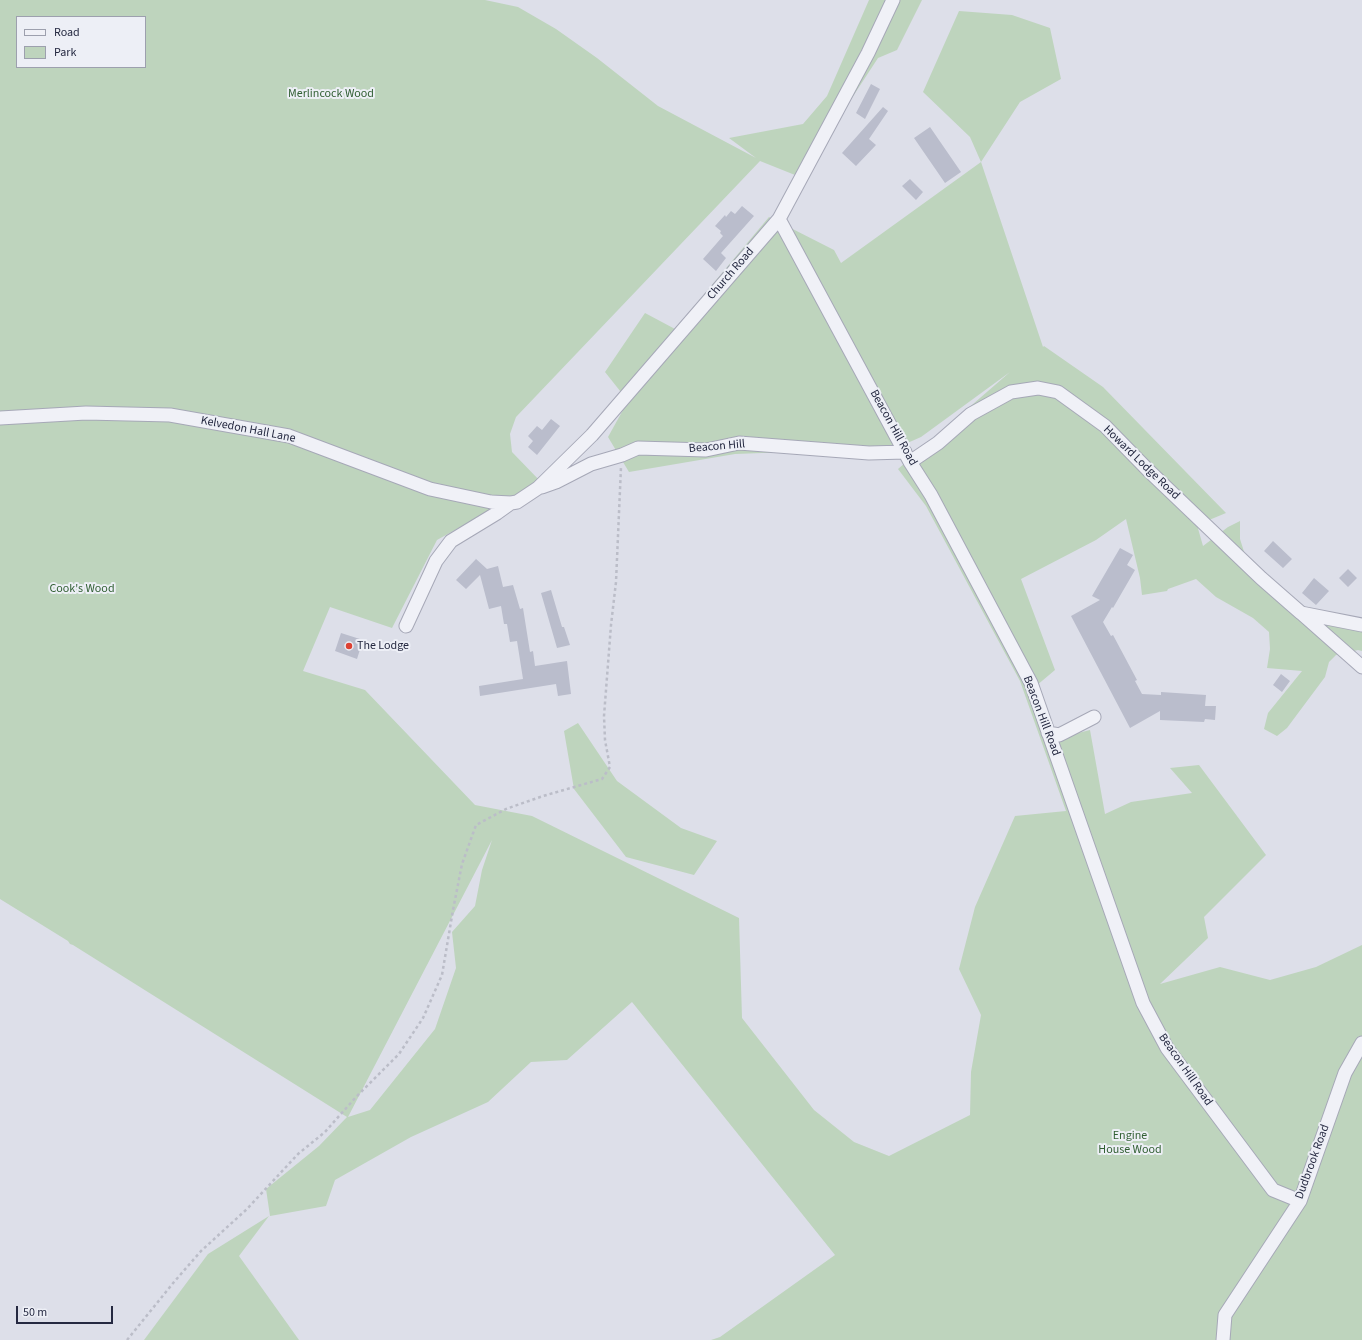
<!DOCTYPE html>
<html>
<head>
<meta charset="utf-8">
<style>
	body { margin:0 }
	#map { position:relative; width:1362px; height:1340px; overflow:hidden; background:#dddfe9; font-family:"Source Sans 3",sans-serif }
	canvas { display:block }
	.legend { position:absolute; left:16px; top:16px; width:130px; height:52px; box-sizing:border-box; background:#edeff6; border:1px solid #9da0ae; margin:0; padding:5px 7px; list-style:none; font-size:12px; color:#252941 }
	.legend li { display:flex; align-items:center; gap:8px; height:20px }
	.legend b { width:20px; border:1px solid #9da0ae }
	.scale { position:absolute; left:16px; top:1306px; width:97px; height:18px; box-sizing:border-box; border:2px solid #252941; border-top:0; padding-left:5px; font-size:12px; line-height:14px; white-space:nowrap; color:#252941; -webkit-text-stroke:3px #edeff6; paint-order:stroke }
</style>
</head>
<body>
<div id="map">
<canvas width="1362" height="1340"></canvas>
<ul class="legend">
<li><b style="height:5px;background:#f0f1f7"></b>Road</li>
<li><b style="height:11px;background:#bed4bd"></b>Park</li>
</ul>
<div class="scale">50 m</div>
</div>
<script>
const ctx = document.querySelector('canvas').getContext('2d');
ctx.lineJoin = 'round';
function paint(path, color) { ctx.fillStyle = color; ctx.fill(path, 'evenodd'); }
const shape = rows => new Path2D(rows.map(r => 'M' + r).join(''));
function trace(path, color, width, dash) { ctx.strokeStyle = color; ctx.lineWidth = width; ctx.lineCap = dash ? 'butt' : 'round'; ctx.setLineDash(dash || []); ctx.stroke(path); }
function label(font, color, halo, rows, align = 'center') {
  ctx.font = font + ' "Source Sans 3",sans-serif'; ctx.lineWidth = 4; ctx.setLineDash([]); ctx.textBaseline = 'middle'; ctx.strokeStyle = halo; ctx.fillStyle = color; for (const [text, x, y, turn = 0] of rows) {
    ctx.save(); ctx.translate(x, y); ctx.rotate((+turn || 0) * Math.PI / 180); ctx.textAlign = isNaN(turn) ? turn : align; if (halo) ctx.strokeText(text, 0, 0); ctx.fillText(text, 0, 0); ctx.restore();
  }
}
paint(shape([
	[0,0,485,0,518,7,556,29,597,58,658,106,756,158,729,138,803,124,827,96,869,0,922,0,897,50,878,58,831,130,795,175,760,161,516,417,510,434,512,452,541,482,437,540,392,628,330,607,303,671,365,690,475,805,532,816,739,918,742,1018,814,1110,854,1142,889,1156,970,1115,971,1072,981,1015,959,969,975,907,1015,816,1066,811,1020,681,926,506,898,469,1010,372,921,437,896,448,735,454,629,472,608,437,628,401,605,372,645,313,675,329,769,217,834,250,841,263,981,162,970,137,923,92,959,11,1012,15,1050,28,1061,79,1020,102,981,162,1043,347,1044,346,1103,387,1226,513,1197,525,1203,546,1228,527,1240,521,1240,539,1246,558,1313,621,1362,631,1362,651,1358,650,1336,655,1329,662,1325,677,1287,728,1277,736,1264,729,1268,713,1302,671,1267,668,1270,649,1269,632,1253,618,1216,597,1196,579,1168,589,1167,591,1142,595,1140,578,1126,519,1096,540,1021,579,1055,670,1036,686,1058,738,1090,730,1105,814,1131,802,1192,793,1170,768,1199,765,1266,855,1204,917,1208,938,1160,984,1220,967,1270,980,1316,967,1362,945,1362,1340,711,1340,720,1337,835,1255,632,1002,567,1060,531,1062,488,1102,411,1137,335,1180,326,1206,270,1216,266,1189,319,1146,347,1117,73,945,70,944,68,941,0,899],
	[17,17,145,17,145,67,17,67],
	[492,840,482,870,475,906,452,932,456,968,435,1029,370,1110,348,1117],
	[578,723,617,781,681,828,717,841,694,875,626,857,574,789,564,731],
	[269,1216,239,1256,299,1340,144,1340,208,1254]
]), '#bed4bd');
paint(shape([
	[871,84,880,89,865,119,856,113],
	[883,107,888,111,869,139,876,145,856,166,842,153],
	[930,127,961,172,945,183,914,138],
	[910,179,923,192,916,200,902,186],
	[742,206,754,216,721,253,726,258,716,271,703,259,723,236,720,233,721,231,715,226,725,215,726,217,731,211,735,214],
	[551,419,560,426,537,455,528,447,533,441,528,436,537,426,542,430],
	[1273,541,1292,559,1283,568,1264,551],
	[1120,548,1133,555,1127,565,1135,570,1113,608,1112,607,1103,622,1111,636,1113,635,1137,680,1135,681,1142,694,1161,695,1161,692,1206,695,1205,706,1216,706,1215,720,1205,719,1204,722,1160,720,1160,711,1130,728,1071,616,1100,600,1092,596],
	[475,558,487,569,498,566,503,587,513,585,520,609,523,608,530,652,533,651,535,666,567,661,571,694,558,696,556,684,480,696,479,686,523,679,517,641,510,642,507,624,504,624,501,606,489,609,480,575,466,589,456,580,476,559],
	[1348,569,1357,578,1348,587,1339,578],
	[1314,578,1329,591,1316,605,1302,593],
	[551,590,562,627,564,627,570,645,557,648,541,593],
	[341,633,363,640,357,659,335,651],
	[1281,674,1290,681,1282,692,1273,685]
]), '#babdcc');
const minor = shape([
	[779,219,910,462,931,495,1031,683,1143,1003,1167,1048,1273,1190,1300,1201],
	[0,418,86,413,170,415,289,436,430,489,491,502,511,503,517,502,538,488,592,435,779,219,868,53,893,0],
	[910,462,938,443,971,414,1011,392,1038,388,1058,392,1105,426,1148,470,1261,578,1301,613,1362,625],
	[542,487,556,482,591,464,622,455,638,448,706,450,739,443,869,453,905,452],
	[1301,613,1362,667],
	[406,626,436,561,451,541,497,513,511,503],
	[1048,733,1059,735,1065,732,1094,717],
	[1223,1340,1225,1315,1300,1201,1345,1073,1362,1043]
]);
trace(minor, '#a6a8b7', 15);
trace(shape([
	[127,1340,174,1282,201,1251,247,1209,298,1154,325,1132,356,1097,399,1054,423,1018,442,975,453,910,462,864,476,825,506,809,543,796,602,779,610,767,605,740,604,716,611,625,616,582,621,467]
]), '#bbbdc8', 2.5, [3, 3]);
trace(minor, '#f0f1f7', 13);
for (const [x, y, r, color] of [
	[349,646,4,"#dd4133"]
]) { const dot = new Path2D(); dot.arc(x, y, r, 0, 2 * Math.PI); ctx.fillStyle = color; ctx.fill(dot); trace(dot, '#edeff6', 1.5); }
label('12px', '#315f33', '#edeff6', [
	["Merlincock Wood",331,94],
	["Cook's Wood",82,589],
	["Engine",1130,1136],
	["House Wood",1130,1150]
]);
label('12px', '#252941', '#edeff6', [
	["Church Road",731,274,-49],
	["Beacon Hill Road",893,428,61],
	["Kelvedon Hall Lane",248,430,11],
	["Beacon Hill",717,447,-5],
	["Howard Lodge Road",1141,463,44],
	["Beacon Hill Road",1041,716,69],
	["Beacon Hill Road",1185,1070,55],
	["Dudbrook Road",1313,1162,-70]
]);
label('12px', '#252941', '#edeff6', [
	["The Lodge",357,646]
], 'left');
</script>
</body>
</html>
